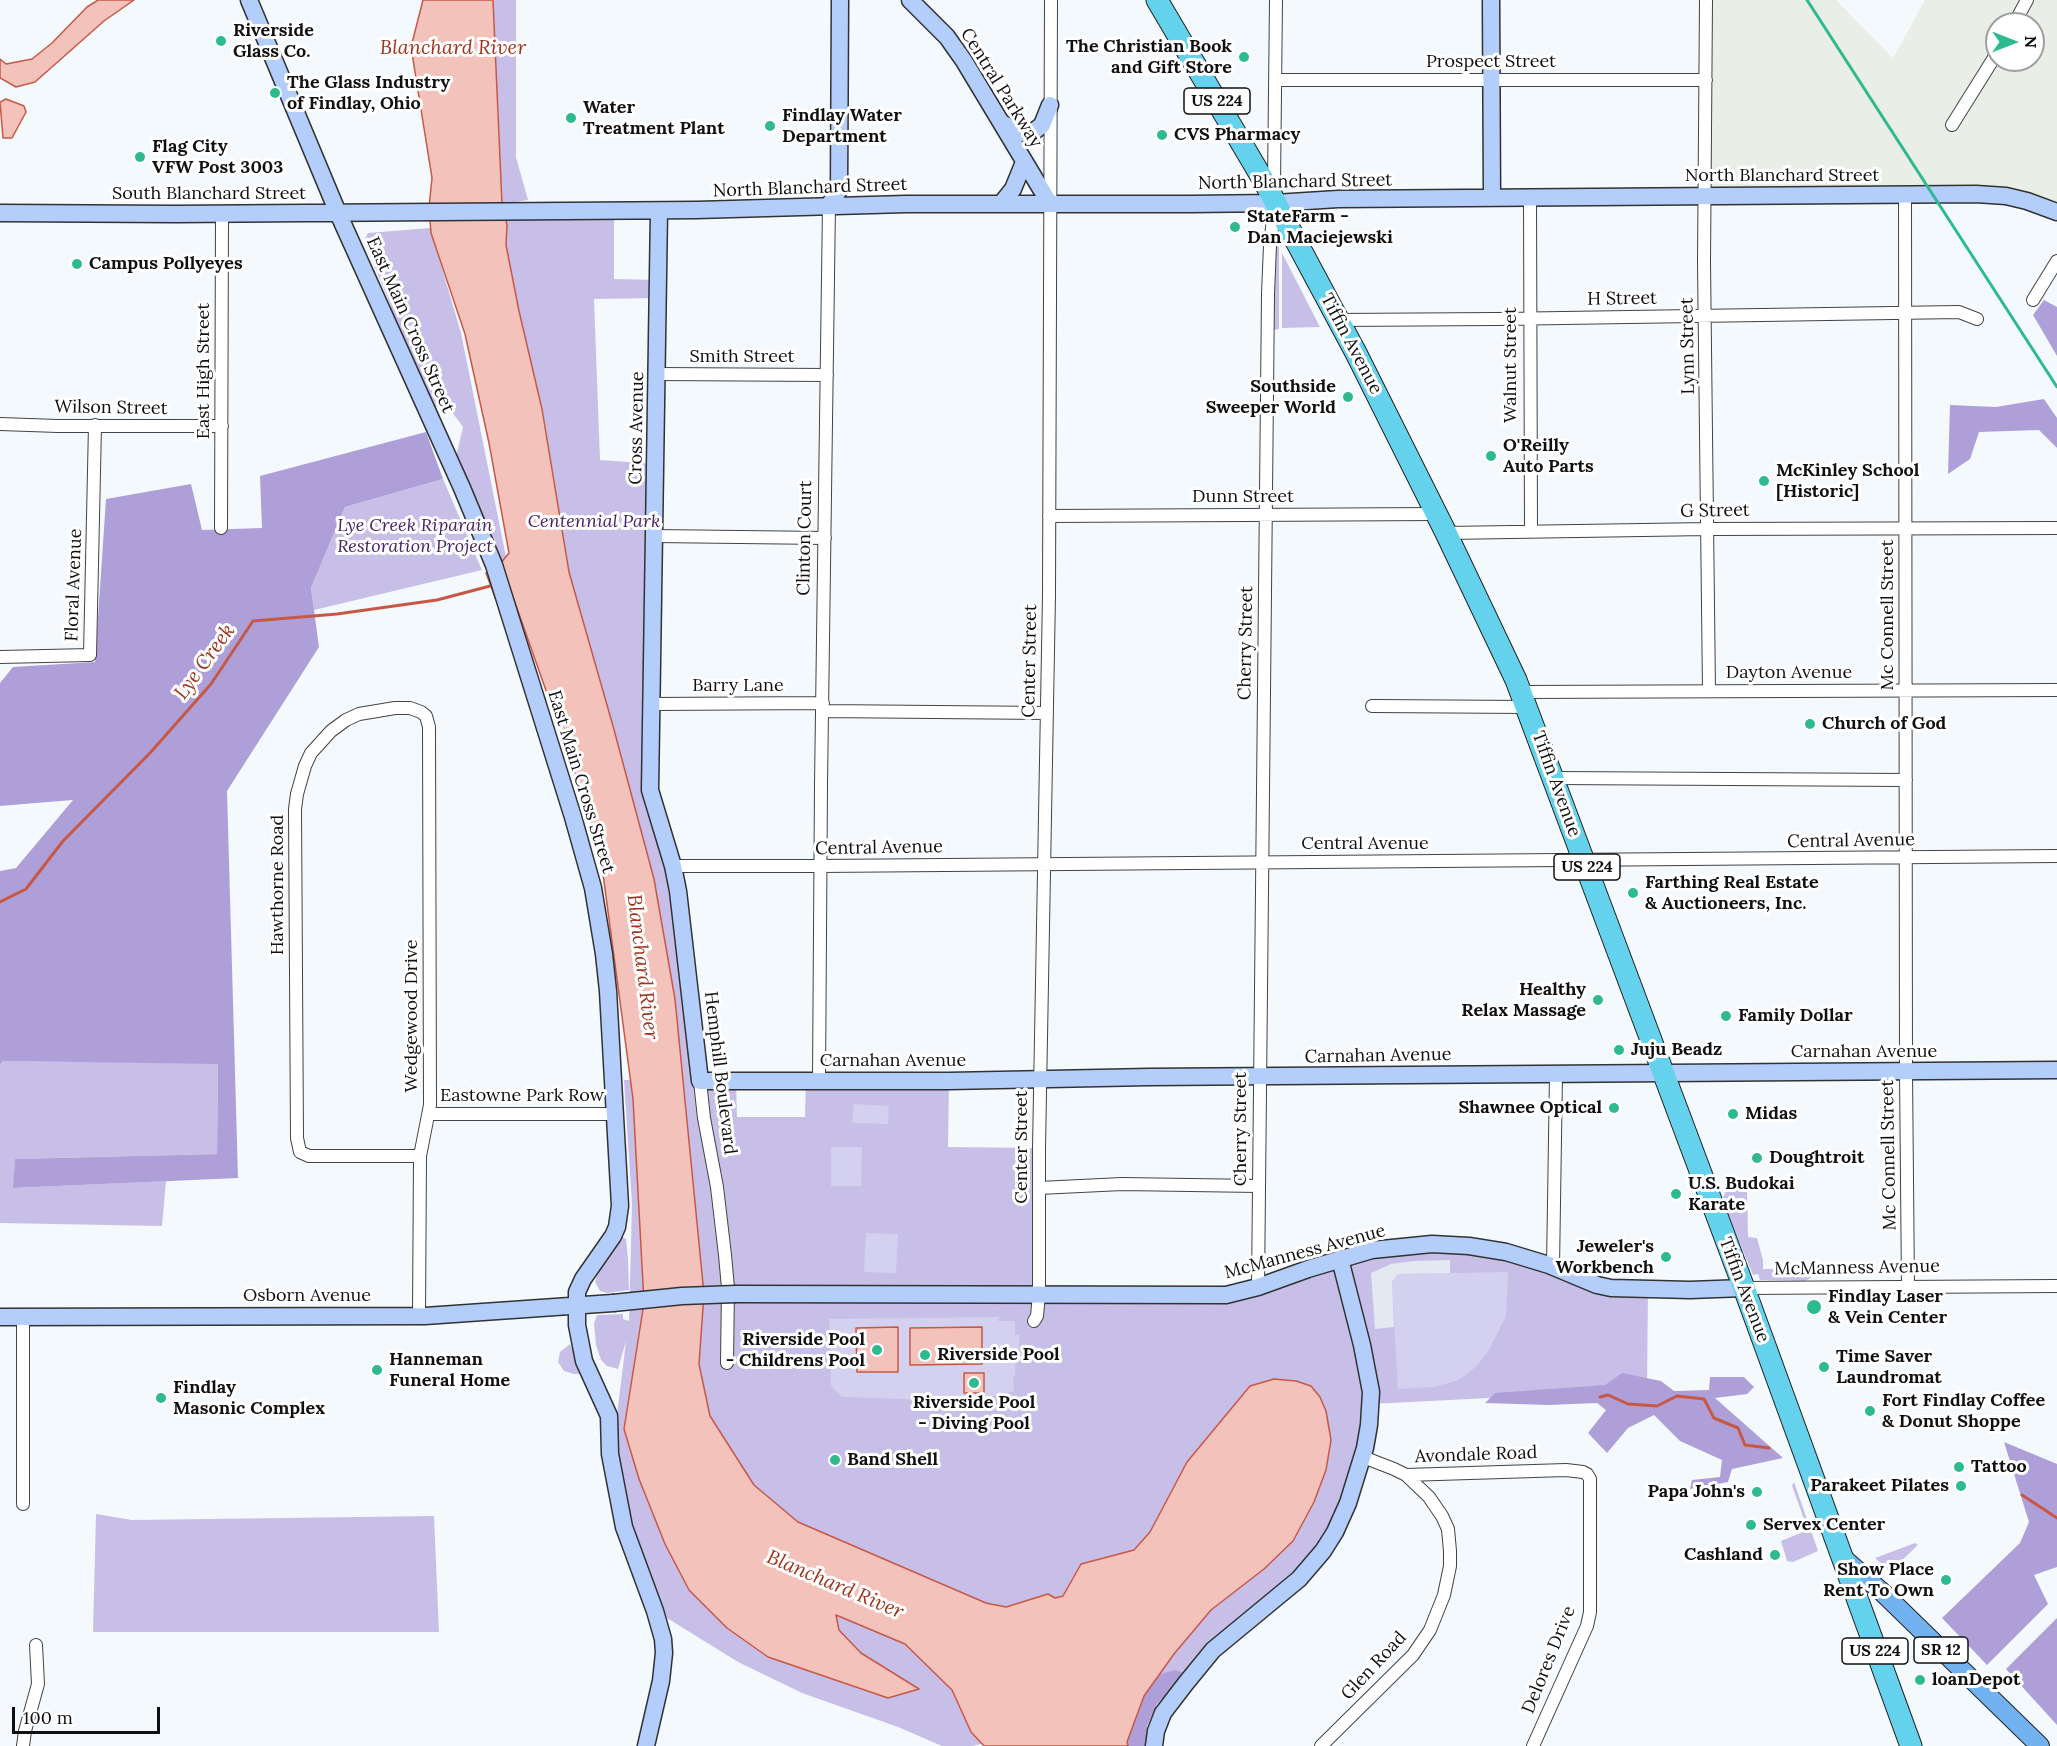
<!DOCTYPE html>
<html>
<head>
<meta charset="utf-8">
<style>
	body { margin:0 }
	#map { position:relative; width:2057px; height:1746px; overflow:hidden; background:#f4f9fe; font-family:Lora,serif }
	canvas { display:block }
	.north { position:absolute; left:1985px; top:12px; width:60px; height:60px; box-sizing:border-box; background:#fff; border:2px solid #9f9f9f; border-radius:50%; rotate:90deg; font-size:16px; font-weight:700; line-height:24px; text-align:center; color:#101010 }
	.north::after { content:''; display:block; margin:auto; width:21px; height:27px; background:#2eba8f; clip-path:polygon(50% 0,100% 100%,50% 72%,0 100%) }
	.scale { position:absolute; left:12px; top:1707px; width:148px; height:27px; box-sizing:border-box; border:3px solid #101010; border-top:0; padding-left:8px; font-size:18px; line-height:21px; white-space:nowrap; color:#101010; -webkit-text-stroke:4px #fff; paint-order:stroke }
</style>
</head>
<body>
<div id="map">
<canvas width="2057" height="1746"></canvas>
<div class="north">N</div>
<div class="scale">100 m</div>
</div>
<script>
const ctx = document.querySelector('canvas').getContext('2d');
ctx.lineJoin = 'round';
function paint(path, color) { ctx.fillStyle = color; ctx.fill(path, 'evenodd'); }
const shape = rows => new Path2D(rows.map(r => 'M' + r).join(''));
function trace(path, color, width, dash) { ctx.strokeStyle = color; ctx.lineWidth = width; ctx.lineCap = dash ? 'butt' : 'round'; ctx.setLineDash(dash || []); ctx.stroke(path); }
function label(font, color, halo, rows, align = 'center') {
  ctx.font = font + ' Lora,serif'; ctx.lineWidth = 6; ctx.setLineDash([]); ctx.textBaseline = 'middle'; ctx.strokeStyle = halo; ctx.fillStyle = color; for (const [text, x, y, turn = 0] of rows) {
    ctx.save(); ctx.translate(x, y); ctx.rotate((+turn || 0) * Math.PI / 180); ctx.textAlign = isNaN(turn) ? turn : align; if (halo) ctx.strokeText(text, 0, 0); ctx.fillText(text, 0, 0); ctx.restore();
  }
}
paint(shape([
	[1706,0,1836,0,1893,58,1925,0,2057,0,2057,212,2027,201,1705,196],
	[1997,24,2033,24,2033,60,1997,60]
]), '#e9eee6');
paint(shape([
	[493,0,516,0,516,157,528,200,502,204],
	[614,211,614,279,659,280,659,298,594,299,600,460,656,464,650,791,673,866,700,1081,736,1081,737,1117,805,1117,806,1080,949,1081,948,1147,1039,1148,1039,1294,1226,1295,1410,1245,1549,1265,1648,1289,1647,1390,1371,1404,1335,1532,1186,1683,1144,1696,1127,1742,1050,1729,972,1746,942,1746,898,1727,802,1693,738,1662,667,1618,631,1527,618,1453,617,1415,626,1341,618,1369,607,1366,601,1360,596,1345,594,1323,597,1315,623,1314,623,1319,629,1321,632,1204,624,1080,656,1080,478,212],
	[430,228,461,333,506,557,500,563,456,457,463,427,452,412,434,406,388,308,391,306,364,241,368,233],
	[1276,246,1279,247,1279,329,1275,330,1272,327,1275,247],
	[1282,253,1320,327,1282,328],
	[443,479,482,570,314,610,311,588,345,507],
	[3,1061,218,1063,217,1154,15,1159,14,1188,166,1181,162,1226,0,1223,0,1065],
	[1730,1188,1745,1188,1747,1191,1748,1237,1757,1238,1763,1260,1763,1269,1805,1269,1810,1270,1811,1278,1805,1281,1760,1280,1758,1274,1753,1275,1724,1205,1723,1197,1726,1191],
	[622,1237,626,1239,628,1258,629,1290,607,1293,600,1291,595,1282,597,1276,618,1238],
	[570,1344,582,1374,574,1374,564,1371,558,1362,560,1352],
	[1794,1482,1818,1551,1793,1562,1787,1561,1781,1541,1808,1530,1792,1486],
	[96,1514,132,1520,434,1516,439,1632,93,1632],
	[1915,1543,1918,1545,1890,1572,1875,1558]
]), '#c8bfe8');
paint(shape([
	[2044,300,2057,307,2057,356,2033,315],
	[2044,399,2057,418,2057,448,2039,430,1979,432,1970,459,1948,474,1950,405,1996,407],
	[426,432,443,479,345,507,311,588,319,647,227,791,238,1178,13,1188,15,1159,217,1154,218,1064,3,1061,0,1065,0,871,16,868,73,800,0,806,0,683,13,667,95,662,106,499,191,484,202,530,262,528,260,476],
	[1622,1373,1661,1381,1674,1391,1709,1390,1710,1377,1744,1377,1754,1387,1747,1394,1715,1398,1783,1458,1732,1469,1728,1482,1690,1489,1692,1480,1720,1477,1722,1460,1680,1441,1654,1415,1628,1428,1607,1453,1588,1433,1606,1410,1597,1403,1549,1405,1485,1403,1495,1393,1605,1385],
	[2004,1442,2057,1464,2057,1567,2034,1575,2048,1604,1987,1665,1942,1618,2020,1543,2029,1522],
	[2057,1618,2057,1725,2006,1669],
	[1175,1670,1187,1674,1157,1704,1147,1726,1146,1746,1128,1746,1127,1742,1144,1696,1160,1674]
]), '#af9fd8');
paint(shape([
	[854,1104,889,1106,888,1124,852,1123],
	[831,1147,862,1147,861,1186,831,1186],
	[866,1233,898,1234,896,1273,864,1272],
	[1508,1272,1506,1316,1489,1350,1477,1366,1460,1379,1447,1384,1434,1387,1398,1389,1392,1282,1398,1274],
	[999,1317,998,1321,1015,1321,1015,1335,1019,1335,1019,1362,1015,1363,1015,1376,1013,1376,1014,1391,985,1398,953,1398,922,1403,906,1399,842,1397,831,1386,829,1319]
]), '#d3d0f0');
paint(shape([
	[1450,1260,1450,1273,1398,1274,1392,1282,1394,1327,1375,1329,1371,1273,1391,1264,1414,1261]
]), '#e2e9f0');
const water = shape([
	[98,0,134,0,104,21,35,82,16,87,0,78,0,59,6,64,32,59,52,43,87,7,98,0],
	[423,0,493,0,502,204,507,225,506,245,519,311,542,409,569,572,613,726,654,879,675,999,704,1294,699,1364,710,1416,754,1485,798,1522,986,1603,1006,1607,1048,1594,1055,1598,1063,1596,1081,1564,1134,1550,1150,1532,1187,1462,1250,1386,1274,1379,1296,1381,1311,1386,1320,1397,1326,1411,1331,1440,1326,1470,1314,1502,1293,1541,1264,1569,1211,1610,1174,1654,1144,1696,1127,1742,1128,1746,984,1746,971,1732,952,1690,905,1644,836,1615,839,1630,861,1653,919,1689,888,1698,768,1657,727,1628,689,1590,665,1544,639,1479,624,1429,644,1303,633,1099,603,874,590,815,513,597,496,600,486,573,500,564,509,553,489,443,465,334,431,233,429,207,432,178,411,47,423,0],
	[6,99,24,106,26,112,12,138,3,138,0,102,6,99],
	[898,1327,898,1372,857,1372,856,1328,898,1327],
	[982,1327,982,1364,910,1365,910,1328,982,1327],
	[964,1373,984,1373,984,1393,964,1393,964,1373]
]);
paint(water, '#f3c2bb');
trace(water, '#c75846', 1.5);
trace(shape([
	[0,902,26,889,63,841,150,753,211,684,253,621,337,614,437,600,494,585],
	[1600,1397,1608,1395,1628,1404,1657,1406,1677,1396,1704,1399,1714,1418,1738,1428,1745,1445,1769,1448],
	[2022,1495,2057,1518]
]), '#c75846', 3);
const street = shape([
	[1706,0,1704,262,1709,691],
	[2014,24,2027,0],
	[1276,80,1706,80],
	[1952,125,1997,53],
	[1905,194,1906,1072,1908,1287],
	[1530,198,1531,531],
	[2033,300,2057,261],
	[1337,320,1497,319,1959,312,1977,319],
	[658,374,827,375],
	[0,424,58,426,222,426],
	[1049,516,1437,514],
	[221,528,222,214],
	[1446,533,1708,529,2057,528],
	[654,536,825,538],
	[0,657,90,655,95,425],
	[1521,692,2057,690],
	[653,704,823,703],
	[1372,706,1527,707],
	[823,711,1047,713],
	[1554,778,1906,780],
	[673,866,820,866,2057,856],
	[819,1080,821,784,829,205],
	[700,1081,704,1118,717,1187,725,1255,728,1288,727,1363],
	[429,1114,615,1114],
	[1039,1188,1122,1184,1258,1186],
	[1553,1267,1556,1074],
	[1258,1287,1268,294,1270,245,1275,203,1274,184,1276,0],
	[1744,1288,2057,1286],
	[419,1316,420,1156,430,1105,429,727,426,716,421,712,410,708,395,708,359,714,346,720,331,731,311,753,305,766,297,794,295,809,297,1138,300,1152,309,1156,420,1156],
	[23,1317,23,1504],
	[1034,1321,1037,1316,1039,1294,1039,1148,1049,595,1051,0],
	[1363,1457,1394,1469,1406,1475,1566,1470,1583,1472,1587,1474,1590,1479,1590,1612,1587,1626,1533,1746],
	[23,1746,25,1731,38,1684,36,1645],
	[1321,1746,1413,1655,1430,1630,1444,1595,1450,1566,1450,1551,1448,1529,1442,1516,1429,1497,1406,1475]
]);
const secondary = shape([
	[249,0,338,213,462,488,494,565,573,817,593,888,604,954,608,991,620,1206,617,1227,613,1236,583,1279,577,1292,577,1325,584,1361,609,1416,610,1454,624,1527,655,1611,663,1639,664,1653,661,1681,646,1746],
	[910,0,947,37,964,61,1050,204],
	[1491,0,1492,198],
	[1002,123,1020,133,1032,133,1042,125,1050,105],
	[1001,204,1013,189,1024,162],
	[829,205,839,190,840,0],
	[659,211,650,790,673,866,678,891,700,1081,949,1081,1149,1077,2057,1070],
	[0,213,176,214,697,210,906,204,1190,204,1275,203,1338,199,1976,194,2006,196,2027,201,2057,212],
	[736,1294,1226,1295,1258,1287,1308,1269,1372,1250,1432,1244,1469,1246,1506,1252,1549,1265,1597,1285,1611,1288,1690,1290,1744,1288],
	[0,1317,425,1316,613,1303],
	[1154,1746,1156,1731,1163,1713,1186,1683,1213,1650,1299,1579,1323,1551,1335,1532,1348,1503,1365,1448,1369,1425,1371,1392,1362,1345,1340,1259]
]);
const primary = shape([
	[1841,1556,1881,1591,2040,1746]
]);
const highway = shape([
	[1157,0,1265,183,1356,353,1446,533,1516,680,1744,1288,1911,1746]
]);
trace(street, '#434343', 14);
trace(secondary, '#323232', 19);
trace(primary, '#212121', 20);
trace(highway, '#212121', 23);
trace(street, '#fff', 12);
trace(secondary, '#b3cefb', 16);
trace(primary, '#72b2f1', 18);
trace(highway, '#64d2ed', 21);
trace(shape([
	[1807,0,2057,387]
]), '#2eba8f', 3);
const secondaryBridge = shape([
	[613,1303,682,1296,736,1294]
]);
trace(secondaryBridge, '#323232', 19, []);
trace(secondaryBridge, '#b3cefb', 16);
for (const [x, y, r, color] of [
	[221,41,6,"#2eba8f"],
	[1244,57,6,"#2eba8f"],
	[275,93,6,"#2eba8f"],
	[571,118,6,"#2eba8f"],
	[770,126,6,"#2eba8f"],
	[1162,135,6,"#2eba8f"],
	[140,157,6,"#2eba8f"],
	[1235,227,6,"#2eba8f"],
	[77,264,6,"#2eba8f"],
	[1348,397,6,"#2eba8f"],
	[1491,456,6,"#2eba8f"],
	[1764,481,6,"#2eba8f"],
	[1810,724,6,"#2eba8f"],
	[1633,893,6,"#2eba8f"],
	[1598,1000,6,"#2eba8f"],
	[1726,1016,6,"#2eba8f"],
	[1619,1050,6,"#2eba8f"],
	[1614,1108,6,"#2eba8f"],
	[1733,1114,6,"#2eba8f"],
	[1757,1158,6,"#2eba8f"],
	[1676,1194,6,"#2eba8f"],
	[1666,1257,6,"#2eba8f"],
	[1814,1307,8,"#2eba8f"],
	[877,1350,6,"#2eba8f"],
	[925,1355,6,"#2eba8f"],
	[1824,1367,6,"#2eba8f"],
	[377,1370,6,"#2eba8f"],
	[974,1383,6,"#2eba8f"],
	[161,1398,6,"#2eba8f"],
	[1870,1411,6,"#2eba8f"],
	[835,1460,6,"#2eba8f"],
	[1959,1467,6,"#2eba8f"],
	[1961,1486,6,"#2eba8f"],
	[1757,1492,6,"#2eba8f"],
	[1751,1525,6,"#2eba8f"],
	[1775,1555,6,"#2eba8f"],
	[1946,1580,6,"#2eba8f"],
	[1920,1680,6,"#2eba8f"]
]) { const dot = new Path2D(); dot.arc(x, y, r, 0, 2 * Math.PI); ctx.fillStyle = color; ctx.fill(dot); trace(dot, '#fff', 2); }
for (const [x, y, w] of [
	[1217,101,66],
	[1587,867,66],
	[1941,1650,54],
	[1875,1651,66]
]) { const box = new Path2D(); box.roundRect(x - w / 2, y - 13, w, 26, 4.5); ctx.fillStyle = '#fff'; ctx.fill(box); trace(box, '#101010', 1.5); }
label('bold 16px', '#101010', null, [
	["US 224",1217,101],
	["US 224",1587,867],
	["SR 12",1941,1650],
	["US 224",1875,1651]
]);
label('bold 18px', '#101010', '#fff', [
	["Riverside",233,31],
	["Glass Co.",233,52],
	["The Christian Book",1232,47,"right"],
	["and Gift Store",1232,68,"right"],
	["The Glass Industry",287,83],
	["of Findlay, Ohio",287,104],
	["Water",583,108],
	["Treatment Plant",583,129],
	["Findlay Water",782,116],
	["Department",782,137],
	["CVS Pharmacy",1174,135],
	["Flag City",152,147],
	["VFW Post 3003",152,168],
	["StateFarm -",1247,217],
	["Dan Maciejewski",1247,238],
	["Campus Pollyeyes",89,264],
	["Southside",1336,387,"right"],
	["Sweeper World",1336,408,"right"],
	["O'Reilly",1503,446],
	["Auto Parts",1503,467],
	["McKinley School",1776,471],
	["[Historic]",1776,492],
	["Church of God",1822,724],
	["Farthing Real Estate",1645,883],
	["& Auctioneers, Inc.",1645,904],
	["Healthy",1586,990,"right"],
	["Relax Massage",1586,1011,"right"],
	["Family Dollar",1738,1016],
	["Juju Beadz",1631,1050],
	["Shawnee Optical",1602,1108,"right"],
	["Midas",1745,1114],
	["Doughtroit",1769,1158],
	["U.S. Budokai",1688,1184],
	["Karate",1688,1205],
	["Jeweler's",1654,1247,"right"],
	["Workbench",1654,1268,"right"],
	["Findlay Laser",1828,1297],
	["& Vein Center",1828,1318],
	["Riverside Pool",865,1340,"right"],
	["- Childrens Pool",865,1361,"right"],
	["Riverside Pool",937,1355],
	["Time Saver",1836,1357],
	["Laundromat",1836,1378],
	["Hanneman",389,1360],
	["Funeral Home",389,1381],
	["Findlay",173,1388],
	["Masonic Complex",173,1409],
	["Fort Findlay Coffee",1882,1401],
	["& Donut Shoppe",1882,1422],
	["Riverside Pool",974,1403,"center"],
	["- Diving Pool",974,1424,"center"],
	["Band Shell",847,1460],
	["Tattoo",1971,1467],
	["Parakeet Pilates",1949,1486,"right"],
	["Papa John's",1745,1492,"right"],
	["Servex Center",1763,1525],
	["Cashland",1763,1555,"right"],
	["Show Place",1934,1570,"right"],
	["Rent To Own",1934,1591,"right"],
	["loanDepot",1932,1680]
], 'left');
label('18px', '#101010', '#fff', [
	["Prospect Street",1491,62],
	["Central Parkway",1001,88,58],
	["North Blanchard Street",1782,176],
	["North Blanchard Street",1295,182,-1],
	["North Blanchard Street",810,188,-2],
	["South Blanchard Street",209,194],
	["H Street",1622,299,-1],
	["East Main Cross Street",410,325,66],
	["Tiffin Avenue",1351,344,62],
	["Lynn Street",1688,346,-91],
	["Smith Street",742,357],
	["Walnut Street",1511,365,-90],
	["East High Street",204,371,-90],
	["Wilson Street",111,408,1],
	["Cross Avenue",637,428,-89],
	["Dunn Street",1243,497],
	["G Street",1715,511,-1],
	["Clinton Court",805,538,-89],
	["Floral Avenue",74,585,-88],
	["Mc Connell Street",1888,615,-90],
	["Cherry Street",1246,643,-89],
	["Center Street",1030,661,-89],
	["Dayton Avenue",1789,673],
	["Barry Lane",738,686],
	["East Main Cross Street",581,782,73],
	["Tiffin Avenue",1556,784,70],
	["Central Avenue",1851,841,-1],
	["Central Avenue",1365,844],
	["Central Avenue",879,848,-1],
	["Hawthorne Road",278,885,-90],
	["Wedgewood Drive",412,1016,-90],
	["Carnahan Avenue",1864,1052],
	["Carnahan Avenue",1378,1056,-1],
	["Carnahan Avenue",893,1061],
	["Hemphill Boulevard",720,1073,83],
	["Eastowne Park Row",522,1096],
	["Cherry Street",1241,1129,-90],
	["Center Street",1022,1147,-90],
	["Mc Connell Street",1889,1155,-91],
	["McManness Avenue",1305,1252,-15],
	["McManness Avenue",1857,1268,-1],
	["Tiffin Avenue",1744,1290,69],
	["Osborn Avenue",307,1296],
	["Avondale Road",1476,1455,-2],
	["Delores Drive",1549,1660,-68],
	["Glen Road",1374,1666,-47]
]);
label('italic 18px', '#472366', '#fff', [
	["Centennial Park",594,522],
	["Lye Creek Riparain",415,526],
	["Restoration Project",415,547]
]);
label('italic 20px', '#9d351f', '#fff', [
	["Blanchard River",453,48],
	["Lye Creek",205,662,-54],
	["Blanchard River",642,967,83],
	["Blanchard River",835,1585,23]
]);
</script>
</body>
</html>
